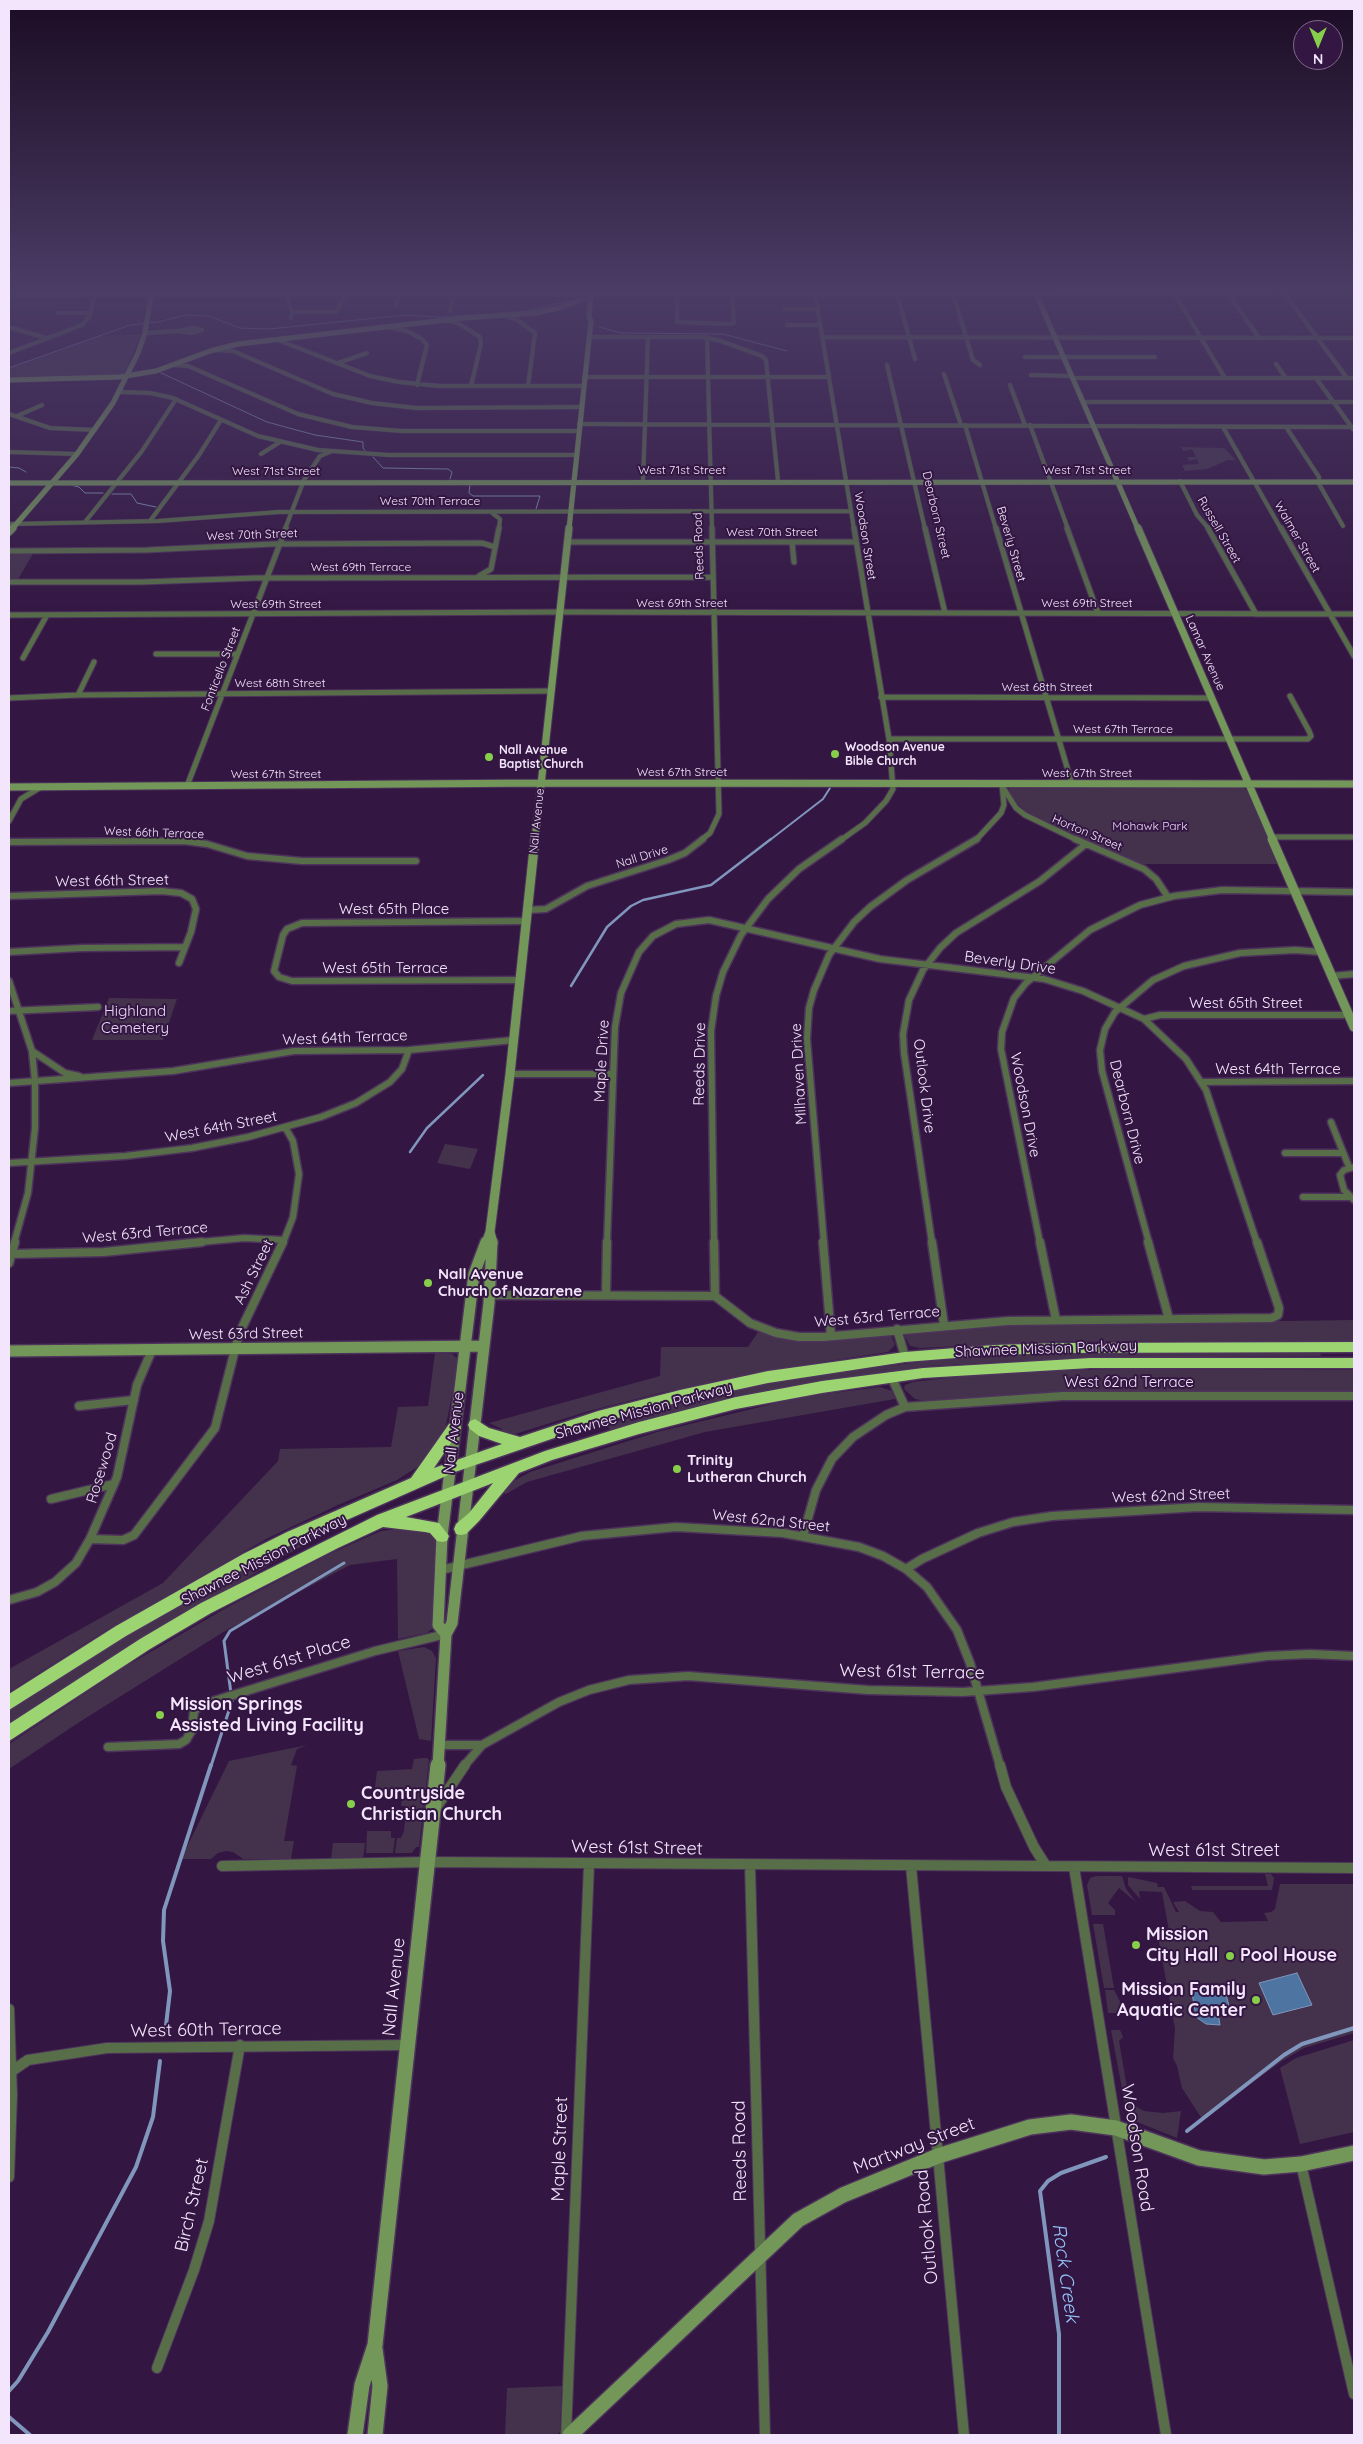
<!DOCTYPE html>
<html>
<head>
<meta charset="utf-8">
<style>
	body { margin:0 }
	#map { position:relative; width:1363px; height:2444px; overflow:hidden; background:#331642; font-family:Quicksand,sans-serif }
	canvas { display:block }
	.frame { position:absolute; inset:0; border:10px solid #f3e5fb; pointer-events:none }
	.north { position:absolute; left:1293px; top:20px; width:50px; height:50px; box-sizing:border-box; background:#331642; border:1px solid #80698c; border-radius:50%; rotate:180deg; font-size:14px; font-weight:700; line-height:20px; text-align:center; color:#f3e5fb }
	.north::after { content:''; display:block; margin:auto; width:18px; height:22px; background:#87cf4a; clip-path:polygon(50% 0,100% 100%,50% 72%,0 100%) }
</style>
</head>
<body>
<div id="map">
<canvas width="1363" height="2444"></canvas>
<div class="frame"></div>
<div class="north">N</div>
</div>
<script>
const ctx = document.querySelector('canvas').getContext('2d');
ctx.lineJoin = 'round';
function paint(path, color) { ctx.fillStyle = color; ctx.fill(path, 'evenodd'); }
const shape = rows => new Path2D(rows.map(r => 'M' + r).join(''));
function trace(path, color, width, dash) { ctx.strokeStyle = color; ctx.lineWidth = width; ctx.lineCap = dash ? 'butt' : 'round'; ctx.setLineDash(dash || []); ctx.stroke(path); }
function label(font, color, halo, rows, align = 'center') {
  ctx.font = font + ' Quicksand,sans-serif'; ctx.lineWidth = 4; ctx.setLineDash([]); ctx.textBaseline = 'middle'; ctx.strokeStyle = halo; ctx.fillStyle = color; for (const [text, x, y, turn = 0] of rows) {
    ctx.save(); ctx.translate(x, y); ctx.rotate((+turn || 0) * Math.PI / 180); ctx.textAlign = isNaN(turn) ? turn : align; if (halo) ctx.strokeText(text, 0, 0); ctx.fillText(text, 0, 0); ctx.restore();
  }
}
paint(shape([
	[141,334,124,375,9,378,9,369,101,336],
	[1181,447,1224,448,1236,460,1228,460,1207,469,1185,471,1182,465,1199,464,1197,459,1189,461,1187,457,1196,457,1192,449,1183,451],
	[34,552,17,581,9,581,9,553],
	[1013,786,1242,787,1247,790,1280,864,1140,864,1048,826,1029,815,1013,800,1008,789],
	[109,998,177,999,163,1040,92,1040],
	[445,1144,478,1149,470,1169,437,1163],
	[1354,1320,1354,1341,1064,1341,920,1348,910,1346,905,1336,908,1333,1008,1325],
	[758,1332,789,1340,816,1342,887,1334,892,1337,895,1345,888,1352,783,1368,660,1393,589,1411,515,1434,500,1433,502,1429,489,1423,660,1376,661,1347,748,1347],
	[435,1353,452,1354,458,1359,458,1366,445,1430,422,1464,397,1480,338,1505,268,1538,105,1631,9,1692,9,1669,163,1583,278,1461,280,1449,391,1447,398,1407,428,1406],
	[1054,1353,1320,1353,1321,1356,1082,1358,928,1366,765,1391,610,1430,607,1424,697,1398,795,1378,927,1361],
	[1131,1369,1354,1370,1354,1393,931,1402,915,1399,904,1389,905,1385,913,1382,955,1377,1036,1371],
	[880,1387,892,1391,895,1399,705,1432,527,1482,506,1494,500,1491,510,1483,530,1472,657,1432,801,1397],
	[397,1529,429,1532,437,1540,434,1627,427,1633,398,1639,397,1559,350,1565,225,1631,81,1721,9,1769,9,1744,123,1668,226,1608,329,1554,381,1531],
	[319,1532,321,1535,116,1654,9,1725,9,1710,99,1651,183,1602,262,1559],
	[424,1647,432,1651,436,1658,431,1741,419,1739,398,1651],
	[307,1745,297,1749,291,1765,297,1766,284,1841,294,1841,291,1859,243,1859,233,1852,226,1851,218,1853,211,1859,181,1859,229,1761],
	[422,1758,427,1758,429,1760,419,1847,416,1847,412,1853,395,1853,397,1838,401,1838,404,1831,406,1813,405,1806,401,1806,402,1798,416,1796,374,1796,377,1771,412,1769,414,1759],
	[367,1831,391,1831,391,1838,395,1838,393,1853,366,1853],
	[333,1843,365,1843,363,1859,331,1859],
	[1265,1874,1271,1874,1274,1878,1272,1890,1192,1890,1191,1886,1268,1886],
	[1096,1876,1122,1876,1126,1889,1136,1902,1119,1888,1108,1903,1115,1910,1115,1915,1092,1915,1087,1885,1090,1878],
	[1128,1877,1157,1883,1158,1887,1164,1887,1176,1912,1179,1912,1173,1902,1185,1901,1200,1911,1213,1912,1221,1922,1268,1921,1264,1913,1271,1912,1275,1909,1280,1884,1354,1884,1354,2033,1304,2048,1282,2061,1202,2119,1182,2088,1177,2066,1173,2058,1175,2029,1157,1931,1169,1931,1162,1892,1139,1891,1140,1899,1128,1885],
	[1093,1924,1103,1924,1114,1988,1104,1988],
	[1105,1990,1114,1990,1126,2013,1108,2013],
	[1111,2030,1120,2030,1123,2037,1119,2041,1128,2093,1131,2100,1137,2107,1144,2111,1163,2113,1181,2111,1177,2138,1132,2120,1127,2115],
	[1354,2040,1354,2132,1300,2144,1280,2068,1296,2058],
	[562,2386,560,2432,556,2435,505,2435,507,2388]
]), '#44324d');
const water = shape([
	[1297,1973,1312,2005,1273,2015,1259,1983,1297,1973],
	[1197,1986,1224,1986,1229,2006,1217,2007,1220,2025,1206,2024,1196,2017,1192,1993,1197,1986]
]);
paint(water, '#4e74a1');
trace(water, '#8096bc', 1);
trace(shape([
	[599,327,621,333,723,334,787,351],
	[9,368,130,325,158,322,186,315,208,316,240,328,269,329,406,315,439,317,528,311,576,299],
	[159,372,267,422,315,435,363,442,363,448,367,453],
	[373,457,383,468,448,469,452,472,450,479],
	[9,467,19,468,26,472],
	[470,484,469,493,473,496,540,496,536,509],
	[70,485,79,487,85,493,103,493],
	[112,494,131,494,137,503,156,507]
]), '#8096bc', 1);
trace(shape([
	[770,840,823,799,830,788]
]), '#8096bc', 2);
trace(shape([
	[571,986,607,927,631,906,643,900,711,885,771,839],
	[410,1152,427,1128,483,1075]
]), '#8096bc', 2.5);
trace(shape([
	[211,1766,232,1701,224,1641,230,1631,344,1563]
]), '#8096bc', 3);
trace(shape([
	[165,2034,170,1991,163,1941,164,1910,211,1765],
	[1187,2131,1284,2055,1302,2044,1354,2028],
	[9,2391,18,2381,48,2332,136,2167,153,2117,160,2061],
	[9,2417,30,2435],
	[1059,2435,1059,2334,1040,2191,1048,2181,1061,2173,1106,2157]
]), '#8096bc', 4);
const streetFar4 = shape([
	[958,288,965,288],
	[484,293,485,288],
	[677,293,677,322,728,324,734,323,732,293],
	[815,293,854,529],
	[897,293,915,359],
	[953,293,973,360,980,365],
	[1174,293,1225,378],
	[1228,293,1259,338],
	[1284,293,1347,378],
	[291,294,288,302,292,312,291,318],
	[297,294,300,288],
	[40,295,45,288],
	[396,305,399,294],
	[785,309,817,309],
	[450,311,454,293],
	[292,312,336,312,349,288],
	[58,313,90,313],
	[502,315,516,319,535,333,528,386],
	[444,320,458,323,480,337,481,344,471,386],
	[787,325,820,325],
	[9,327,46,338],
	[193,328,202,330,193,333,178,331,193,328],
	[392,328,407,331,422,339,427,345,417,385],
	[145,333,178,331],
	[589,337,702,337,718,340,762,356,766,360,778,481],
	[707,337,712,529],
	[822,337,1354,338],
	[278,340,370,376,399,382,440,386,584,386],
	[217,350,233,351,333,394,372,403,416,408,582,407],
	[9,353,82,325,90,316,94,295],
	[1025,357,1155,357],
	[338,363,367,353],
	[1276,364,1286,378],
	[174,365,188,366,298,414,352,427,402,431,579,431],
	[887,365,925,529],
	[944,374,961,425],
	[1031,375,1072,376],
	[584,377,829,377],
	[1073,378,1354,378],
	[1316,378,1353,429],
	[1010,385,1025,425],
	[120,392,150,393,173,398,258,436,318,450,389,455,577,455],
	[1083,402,1354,402],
	[9,414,50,428,95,430],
	[17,416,42,405],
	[579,424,1354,427],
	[965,425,996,529],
	[1030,425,1068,529],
	[1223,427,1281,529],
	[1286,427,1319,477,1319,484,1343,526],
	[9,452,77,454],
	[261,454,280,442],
	[643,481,648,337],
	[1180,481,1197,515,1209,529],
	[491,512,500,519,499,529],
	[150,521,199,455,221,420],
	[85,522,142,451,176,399],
	[9,524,158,521,279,512,851,511],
	[285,529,304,480,320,456,330,452]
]);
const streetFar3 = shape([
	[925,528,945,613],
	[996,528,1072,784],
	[1067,528,1098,613],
	[1208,528,1256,614],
	[1281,528,1354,656],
	[568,542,856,542],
	[792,542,794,562],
	[9,551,147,550,273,544,482,543,495,547],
	[479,576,491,569,499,528],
	[9,582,141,582,255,578,713,577],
	[9,615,560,612,1354,614],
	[156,654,237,654],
	[23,658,47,615],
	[78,695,94,662],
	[881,697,1212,698],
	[9,698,78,695,552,691],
	[889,739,1308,739,1311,736,1309,731,1290,696],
	[187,786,286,528],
	[1004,789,1016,808,1025,815,1077,840],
	[9,821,21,799,41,787],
	[1272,837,1354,837],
	[701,840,710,833,719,814,712,528],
	[841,840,865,823,886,801,893,789,889,739,854,528],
	[976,840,1001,813,1004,805,1002,784]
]);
const streetFar2 = shape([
	[1075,839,1144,869,1156,879,1168,897],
	[9,842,184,841,207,844,247,856,302,861,416,861],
	[9,896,161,891,181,893,192,899,196,909,191,932,179,963],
	[528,910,546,909,587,886,668,860,685,853,703,839],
	[9,952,82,948,185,947],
	[1332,976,1354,974],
	[520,980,292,981,279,977,274,971,283,935,287,929,302,923,527,921],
	[9,981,32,1051,35,1082,35,1128,28,1193,14,1243],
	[9,1011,98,1007],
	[1144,1019,1160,1015,1349,1015],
	[32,1051,65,1073,79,1076],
	[510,1074,613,1074],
	[1201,1082,1354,1081],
	[9,1083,173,1071,294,1051,409,1050,514,1040],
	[1331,1122,1349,1167],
	[1285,1153,1342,1153],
	[9,1163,125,1156,192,1148,248,1137,321,1117,356,1103,390,1082,402,1069,409,1050],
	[1354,1167,1344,1170,1340,1175,1344,1190,1354,1200],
	[1303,1197,1350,1197],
	[190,1243,244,1238,284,1240],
	[283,1243,293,1217,299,1174,293,1141,285,1127],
	[607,1243,615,1027,621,993,639,952,653,936,676,924,709,920,880,959,1044,979,1083,991,1144,1019,1186,1059,1206,1090,1257,1243],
	[714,1243,711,1031,716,996,723,972,741,935,768,899,799,869,842,839],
	[824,1243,807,1039,809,1008,814,990,829,955,854,922,870,907,907,880,977,839],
	[932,1243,904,1053,903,1034,909,1000,923,970,940,948,956,933,1040,881,1086,844],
	[1040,1243,1001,1049,1002,1032,1014,998,1026,983,1090,930,1140,905,1174,896,1222,890,1354,892],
	[1149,1243,1102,1071,1100,1050,1105,1029,1115,1012,1153,980,1184,966,1240,953,1295,950,1321,952]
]);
const streetFar1 = shape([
	[714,1242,715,1296],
	[823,1242,831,1336],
	[932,1242,944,1325],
	[1040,1242,1056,1320],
	[1148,1242,1169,1319],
	[9,1254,104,1252,202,1242],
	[9,1263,15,1242],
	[489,1295,715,1296,750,1323,776,1333,799,1337,823,1337,1008,1321,1272,1318,1278,1315,1279,1308,1257,1242],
	[606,1295,607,1242],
	[897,1329,905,1357],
	[891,1376,905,1407],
	[79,1406,134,1400],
	[51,1499,114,1484],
	[803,1536,816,1490,832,1459,853,1437,886,1415,905,1407,1063,1396,1354,1396],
	[90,1539,123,1540,134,1535,215,1428,239,1334,283,1242],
	[906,1569,922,1559,978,1533,1013,1522,1052,1516,1199,1507,1354,1510],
	[441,1570,582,1536,676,1527,783,1533,859,1547,883,1556,906,1569,927,1587,957,1630,970,1663,1000,1766],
	[9,1600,37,1592,55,1582,76,1563,90,1539,117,1477,137,1385,152,1350],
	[440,1745,482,1745],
	[108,1747,179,1744,186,1740,192,1730,194,1711,201,1705,375,1651,446,1634],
	[464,1766,482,1745,559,1702,589,1690,629,1680,688,1676,868,1690,963,1692,1033,1687,1267,1656,1310,1654,1354,1656]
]);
const street = shape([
	[438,1805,465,1765],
	[750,1865,765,2435],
	[222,1866,428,1862,1046,1866,1034,1847,1006,1787,1000,1765],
	[911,1866,964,2435],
	[1046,1866,1354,1868],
	[1074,1867,1166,2435],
	[9,2009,12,2095,9,2177],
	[9,2073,28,2060,107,2048,408,2045],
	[1301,2164,1354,2394],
	[157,2368,194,2270,209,2221,240,2045],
	[566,2435,589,1864]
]);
const secondaryFar4 = shape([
	[1034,289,1138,529],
	[9,295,1354,293],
	[9,380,119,377,156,371,210,351,238,344,463,318,534,313,559,308,591,296],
	[9,483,1354,482],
	[12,529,77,454,113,403,138,353,145,333,152,290],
	[569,529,591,321,589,317,591,296,594,293]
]);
const secondaryFar3 = shape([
	[1138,528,1273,840],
	[9,532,13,528],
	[9,787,542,783,1354,784],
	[535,840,569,528]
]);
const secondaryFar2 = shape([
	[1272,839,1354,1027],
	[490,1232,493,1243],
	[486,1243,490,1232,510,1074,535,839]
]);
const secondaryFar1 = shape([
	[9,1351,483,1346],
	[446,1634,438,1625,442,1536,474,1274,486,1242],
	[438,1766,446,1634,452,1623,489,1303,492,1242]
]);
const secondary = shape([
	[375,2349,380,2386,375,2435],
	[355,2435,362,2385,375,2345,438,1765],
	[570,2435,798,2220,843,2195,938,2156,1030,2127,1071,2122,1116,2128,1199,2158,1264,2167,1301,2164,1354,2153]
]);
const highway = shape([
	[1354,1342,1354,1352,1063,1353,994,1355,905,1362,768,1383,680,1402,598,1423,455,1472,297,1542,253,1564,126,1636,9,1710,9,1694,116,1626,243,1554,287,1532,411,1478,449,1424,454,1422,459,1424,461,1428,434,1468,502,1444,479,1436,470,1429,468,1425,470,1421,475,1419,489,1428,520,1437,598,1411,680,1390,768,1371,905,1352,994,1345,1063,1343,1354,1342],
	[1090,1358,1354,1358,1354,1368,1090,1368,923,1378,822,1393,736,1409,639,1434,552,1460,519,1473,479,1521,466,1534,461,1535,456,1534,454,1529,456,1524,469,1513,493,1483,406,1517,439,1523,449,1536,447,1541,442,1542,437,1541,430,1533,425,1532,383,1527,338,1548,211,1613,150,1649,9,1741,9,1724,140,1639,201,1603,377,1515,545,1451,639,1422,736,1397,822,1381,923,1368,1090,1358]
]);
trace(streetFar4, '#4e335c', 5);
trace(streetFar3, '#4e335c', 7);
trace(streetFar2, '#4e335c', 9);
trace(streetFar1, '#4e335c', 11);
trace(street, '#4e335c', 12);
trace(secondaryFar4, '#4e335c', 6);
trace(secondaryFar3, '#4e335c', 9);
trace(secondaryFar2, '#4e335c', 11);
trace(secondaryFar1, '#4e335c', 14);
trace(secondary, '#4e335c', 18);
trace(highway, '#4e335c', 3);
trace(streetFar4, '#576e48', 4);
trace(streetFar3, '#576e48', 5);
trace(streetFar2, '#576e48', 6);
trace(streetFar1, '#576e48', 8);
trace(street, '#576e48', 10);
trace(secondaryFar4, '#739759', 5);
trace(secondaryFar3, '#739759', 7);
trace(secondaryFar2, '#739759', 9);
trace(secondaryFar1, '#739759', 11);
trace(secondary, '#739759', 15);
paint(highway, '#9bd470');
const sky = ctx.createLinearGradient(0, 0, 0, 631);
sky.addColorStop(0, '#1c0c24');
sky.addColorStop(0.46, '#4a3c65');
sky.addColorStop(1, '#4a3c6500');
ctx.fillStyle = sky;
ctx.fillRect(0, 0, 1363, 631);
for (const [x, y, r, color] of [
	[835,754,5,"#87cf4a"],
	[489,757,5,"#87cf4a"],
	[428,1283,5,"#87cf4a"],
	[677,1469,5,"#87cf4a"],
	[160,1715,5,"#87cf4a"],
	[351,1804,5,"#87cf4a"],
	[1136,1945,5,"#87cf4a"],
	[1230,1956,5,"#87cf4a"],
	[1256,2000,5,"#87cf4a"]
]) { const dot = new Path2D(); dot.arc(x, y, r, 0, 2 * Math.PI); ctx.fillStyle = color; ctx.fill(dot); trace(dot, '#331642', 2); }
label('12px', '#f3e5fb', '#331642', [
	["West 71st Street",682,470],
	["West 71st Street",1087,470],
	["West 71st Street",276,471],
	["West 70th Terrace",430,501],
	["Dearborn Street",936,515,77],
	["Russell Street",1219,530,60],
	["West 70th Street",772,532],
	["West 70th Street",252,535,-2],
	["Woodson Street",865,536,81],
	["Walmer Street",1297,537,60],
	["Beverly Street",1011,544,74],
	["Reeds Road",699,546,-92],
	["West 69th Terrace",361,567],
	["West 69th Street",682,603],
	["West 69th Street",1087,603],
	["West 69th Street",276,604],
	["Lamar Avenue",1205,653,66],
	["Fonticello Street",221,669,-69],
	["West 68th Street",280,683],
	["West 68th Street",1047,687],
	["West 67th Terrace",1123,729],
	["West 67th Street",682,772],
	["West 67th Street",1087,773],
	["West 67th Street",276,774],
	["Nall Avenue",537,821,-84],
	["West 66th Terrace",154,833,2],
	["Horton Street",1087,833,23],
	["Nall Drive",642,857,-17]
]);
label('bold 12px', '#f3e5fb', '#331642', [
	["Woodson Avenue",845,747],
	["Bible Church",845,761],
	["Nall Avenue",499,750],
	["Baptist Church",499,764]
], 'left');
label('12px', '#ebd8f6', '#331642', [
	["Mohawk Park",1150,826]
]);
label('15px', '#f3e5fb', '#331642', [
	["West 66th Street",112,881,-1],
	["West 65th Place",394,909],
	["Beverly Drive",1010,963,8],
	["West 65th Terrace",385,968],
	["West 65th Street",1246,1003],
	["West 64th Terrace",345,1038,-2],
	["Maple Drive",602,1061,-87],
	["Reeds Drive",700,1064,-89],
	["West 64th Terrace",1278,1069],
	["Milhaven Drive",799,1074,-93],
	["Outlook Drive",924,1086,83],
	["Woodson Drive",1025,1105,79],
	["Dearborn Drive",1127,1112,76],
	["West 64th Street",221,1127,-11],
	["West 63rd Terrace",145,1233,-5],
	["Ash Street",254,1272,-64],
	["West 63rd Terrace",877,1317,-5],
	["West 63rd Street",246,1334,-1],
	["Shawnee Mission Parkway",1046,1349,-2],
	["West 62nd Terrace",1129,1382],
	["Shawnee Mission Parkway",644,1411,-15],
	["Nall Avenue",454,1433,-83],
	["Rosewood",102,1468,-73],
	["West 62nd Street",1171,1496,-2],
	["West 62nd Street",771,1521,6],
	["Shawnee Mission Parkway",264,1560,-27]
]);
label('15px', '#ebd8f6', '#331642', [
	["Highland",135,1011],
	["Cemetery",135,1028]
]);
label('bold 15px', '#f3e5fb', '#331642', [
	["Nall Avenue",438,1274],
	["Church of Nazarene",438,1291],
	["Trinity",687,1460],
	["Lutheran Church",687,1477]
], 'left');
label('18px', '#f3e5fb', '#331642', [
	["West 61st Place",289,1660,-17],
	["West 61st Terrace",912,1672,1],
	["West 61st Street",637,1848,1],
	["West 61st Street",1214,1851],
	["Nall Avenue",394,1987,-84],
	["West 60th Terrace",206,2030,-1],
	["Martway Street",914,2146,-21],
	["Woodson Road",1137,2148,81],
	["Maple Street",560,2149,-88],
	["Reeds Road",740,2151,-91],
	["Birch Street",192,2205,-77],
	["Outlook Road",927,2227,-95]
]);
label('bold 18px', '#f3e5fb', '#331642', [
	["Mission Springs",170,1705],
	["Assisted Living Facility",170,1726],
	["Countryside",361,1794],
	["Christian Church",361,1815],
	["Mission",1146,1935],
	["City Hall",1146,1956],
	["Pool House",1240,1956],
	["Mission Family",1246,1990,"right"],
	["Aquatic Center",1246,2011,"right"]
], 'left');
label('italic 19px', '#96c4f9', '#331642', [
	["Rock Creek",1065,2273,82]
]);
</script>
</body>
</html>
